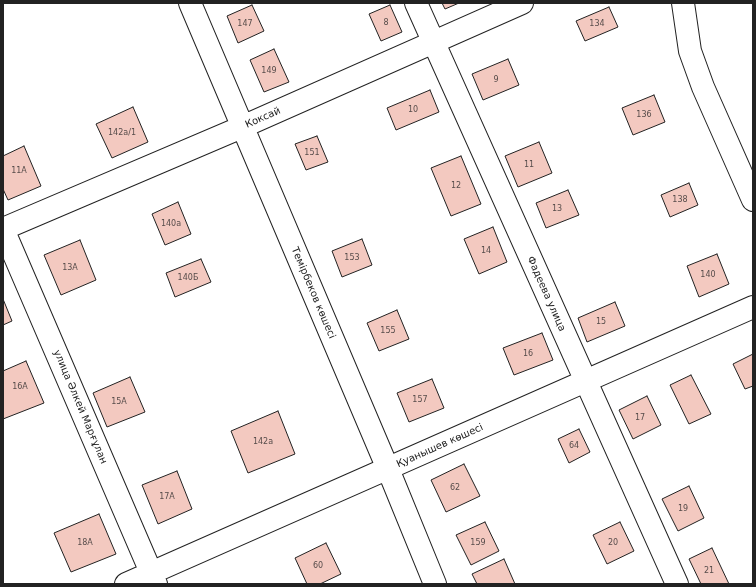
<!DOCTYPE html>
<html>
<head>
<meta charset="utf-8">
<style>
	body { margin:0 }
	#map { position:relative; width:756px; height:587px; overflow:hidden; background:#fff; font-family:"DejaVu Sans",sans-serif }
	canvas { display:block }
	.frame { position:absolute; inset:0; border:4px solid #222; pointer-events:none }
</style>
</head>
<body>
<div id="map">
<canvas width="756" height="587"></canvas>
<div class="frame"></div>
</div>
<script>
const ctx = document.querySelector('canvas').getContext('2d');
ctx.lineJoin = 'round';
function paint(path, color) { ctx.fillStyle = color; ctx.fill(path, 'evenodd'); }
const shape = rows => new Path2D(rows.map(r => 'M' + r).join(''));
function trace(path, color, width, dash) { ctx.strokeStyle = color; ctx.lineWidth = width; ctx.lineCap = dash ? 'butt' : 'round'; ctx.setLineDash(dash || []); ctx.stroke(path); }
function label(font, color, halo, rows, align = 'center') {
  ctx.font = font + ' "DejaVu Sans",sans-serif'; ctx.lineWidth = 3; ctx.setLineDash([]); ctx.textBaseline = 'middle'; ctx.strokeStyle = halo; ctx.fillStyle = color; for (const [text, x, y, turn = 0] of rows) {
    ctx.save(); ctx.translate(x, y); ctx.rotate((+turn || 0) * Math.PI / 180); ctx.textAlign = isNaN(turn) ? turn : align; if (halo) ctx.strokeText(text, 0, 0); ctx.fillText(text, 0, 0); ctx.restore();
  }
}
const building = shape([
	[442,3,459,3,445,9,442,3],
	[252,5,264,31,238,43,227,16,252,5],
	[390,5,402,32,381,41,369,14,390,5],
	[609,7,618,27,585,41,576,21,609,7],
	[274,49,289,82,264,92,250,60,274,49],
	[508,59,519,85,483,100,472,74,508,59],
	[430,90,439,112,396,130,387,108,430,90],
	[654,95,665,122,633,135,622,108,654,95],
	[133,107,148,142,112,158,96,124,133,107],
	[317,136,328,162,306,170,295,144,317,136],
	[539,142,552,173,518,187,505,156,539,142],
	[24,146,41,186,8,200,3,189,3,156,24,146],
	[461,156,481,204,451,216,431,168,461,156],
	[689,183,698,205,670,217,661,195,689,183],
	[568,190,579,215,546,228,536,203,568,190],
	[178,202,191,234,165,245,152,214,178,202],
	[493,227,507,262,479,274,464,239,493,227],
	[362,239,372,265,342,277,332,251,362,239],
	[80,240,96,280,61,295,44,255,80,240],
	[717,254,729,284,699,297,687,266,717,254],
	[201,259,211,282,175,297,166,273,201,259],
	[3,299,12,321,3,325,3,299],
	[615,302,625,326,587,342,578,318,615,302],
	[397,310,409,339,379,351,367,323,397,310],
	[542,333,553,360,514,375,503,348,542,333],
	[753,354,753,386,745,389,733,364,753,354],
	[26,361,44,403,3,419,3,371,26,361],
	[691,375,711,414,689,424,670,385,691,375],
	[130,377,145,412,107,427,93,393,130,377],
	[432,379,444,408,409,422,397,393,432,379],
	[647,396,661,425,633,439,619,410,647,396],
	[278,411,295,454,248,473,231,431,278,411],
	[579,429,590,452,569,463,558,439,579,429],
	[464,464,480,496,446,512,431,480,464,464],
	[177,471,192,509,158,524,142,485,177,471],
	[689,486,704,518,678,531,662,499,689,486],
	[99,514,116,554,71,572,54,533,99,514],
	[485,522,499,551,471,565,456,535,485,522],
	[620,522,634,551,607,564,593,535,620,522],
	[326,543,341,574,320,584,307,584,295,558,326,543],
	[712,548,729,584,701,584,689,559,712,548],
	[504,559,515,584,477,584,472,574,504,559]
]);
paint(building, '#f3c9c0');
trace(building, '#222', 1);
const minor = shape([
	[190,3,388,469,435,584],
	[416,3,677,584],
	[683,3,690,51,703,87,753,200],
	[3,229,242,127,522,3],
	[3,229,156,584],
	[126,584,753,307]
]);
trace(minor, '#222', 24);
trace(minor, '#fff', 22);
label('8px', '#564c4a', null, [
	["8",386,23],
	["147",245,24],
	["134",597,24],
	["149",269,71],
	["9",496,80],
	["10",413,110],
	["136",644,115],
	["142а/1",122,133],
	["151",312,153],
	["11",529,165],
	["11А",19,171],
	["12",456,186],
	["138",680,200],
	["13",557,209],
	["140а",171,224],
	["14",486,251],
	["153",352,258],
	["13А",70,268],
	["140",708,275],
	["140Б",188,278],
	["15",601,322],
	["155",388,331],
	["16",528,354],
	["16А",20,387],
	["157",420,400],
	["15А",119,402],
	["17",640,418],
	["142а",263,442],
	["64",574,446],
	["62",455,488],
	["17А",167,497],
	["19",683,509],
	["18А",85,543],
	["159",478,543],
	["20",613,543],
	["60",318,566],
	["21",709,571]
]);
label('10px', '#222', '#fff', [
	["Коксай",263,118,-24],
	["Темірбеков көшесі",313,293,67],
	["Фадеева улица",546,294,66],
	["улица Әлкей Марғұлан",80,407,67],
	["Қуанышев көшесі",440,446,-24]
]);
</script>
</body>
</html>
